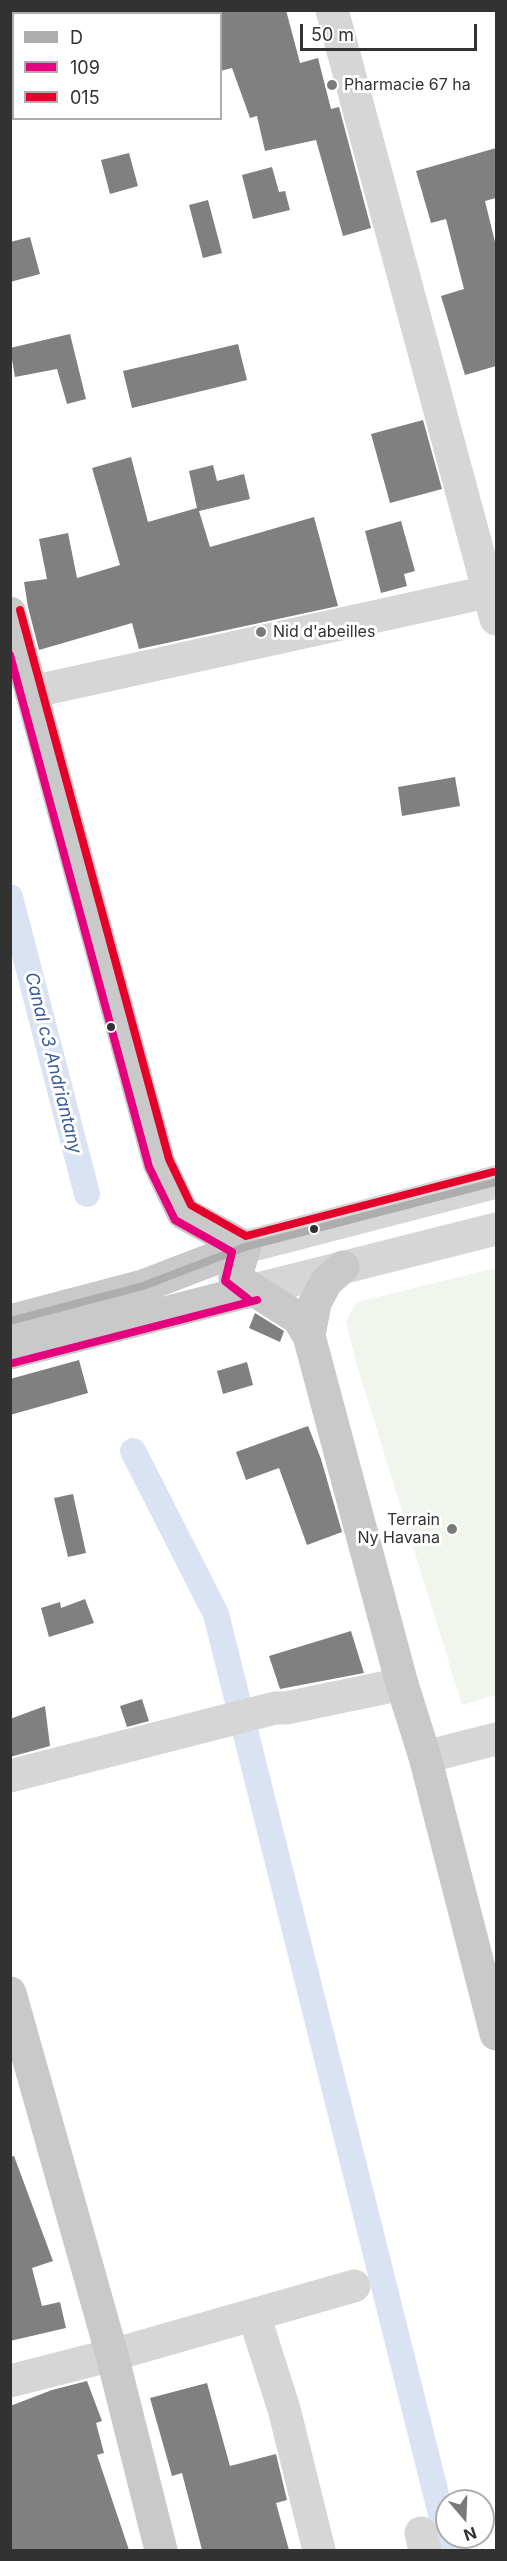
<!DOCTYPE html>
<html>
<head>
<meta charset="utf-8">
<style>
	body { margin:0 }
	#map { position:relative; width:507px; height:2561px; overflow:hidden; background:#fff; font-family:Inter,sans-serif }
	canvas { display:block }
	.frame { position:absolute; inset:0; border:12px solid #323232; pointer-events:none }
	.legend { position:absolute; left:12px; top:12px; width:210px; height:108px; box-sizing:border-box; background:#fff; border:2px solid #adadad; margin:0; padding:8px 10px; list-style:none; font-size:18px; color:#323232 }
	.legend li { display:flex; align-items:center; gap:12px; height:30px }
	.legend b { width:30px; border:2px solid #adadad }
	.north { position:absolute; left:435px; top:2489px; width:60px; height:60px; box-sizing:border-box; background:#fff; border:2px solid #adadad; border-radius:50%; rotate:161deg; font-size:16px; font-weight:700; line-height:24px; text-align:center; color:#323232 }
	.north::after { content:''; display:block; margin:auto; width:21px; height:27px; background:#7a7a7a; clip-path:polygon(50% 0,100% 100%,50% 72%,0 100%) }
	.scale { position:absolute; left:300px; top:24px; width:177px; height:27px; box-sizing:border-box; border:3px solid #323232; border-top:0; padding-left:8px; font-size:18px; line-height:21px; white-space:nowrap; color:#323232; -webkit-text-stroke:4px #fff; paint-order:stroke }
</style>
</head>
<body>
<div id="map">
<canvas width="507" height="2561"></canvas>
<div class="frame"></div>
<ul class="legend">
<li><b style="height:8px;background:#adadad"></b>D</li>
<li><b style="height:8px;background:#e5007d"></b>109</li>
<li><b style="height:8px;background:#e4002b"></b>015</li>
</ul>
<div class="north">N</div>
<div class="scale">50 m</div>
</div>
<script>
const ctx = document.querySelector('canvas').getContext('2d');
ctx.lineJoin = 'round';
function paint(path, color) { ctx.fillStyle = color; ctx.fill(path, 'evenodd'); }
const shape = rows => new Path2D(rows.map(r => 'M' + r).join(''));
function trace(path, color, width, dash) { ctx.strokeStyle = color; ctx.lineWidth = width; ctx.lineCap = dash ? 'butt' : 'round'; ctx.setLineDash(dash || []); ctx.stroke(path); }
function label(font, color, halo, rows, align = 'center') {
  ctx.font = font + ' Inter,sans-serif'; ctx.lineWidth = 6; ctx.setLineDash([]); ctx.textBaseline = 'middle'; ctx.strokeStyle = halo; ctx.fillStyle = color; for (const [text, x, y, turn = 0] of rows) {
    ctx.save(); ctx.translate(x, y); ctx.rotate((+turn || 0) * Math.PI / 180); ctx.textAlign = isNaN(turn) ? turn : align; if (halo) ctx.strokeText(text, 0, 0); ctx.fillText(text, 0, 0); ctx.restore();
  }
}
paint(shape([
	[496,1268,496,1695,462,1705,356,1362,346,1321,357,1302]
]), '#f0f6ed');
trace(shape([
	[10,897,87,1194],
	[133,1451,216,1614,450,2550]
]), '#dae3f4', 26);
paint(shape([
	[220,10,286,10,300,63,318,58,331,109,339,107,371,228,343,236,316,140,265,151,257,116,250,118,232,68,220,71],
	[496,148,496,198,485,201,496,246,496,366,465,375,441,296,464,289,446,219,431,223,416,171],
	[129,153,138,186,110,194,101,160],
	[272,167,279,192,285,191,290,210,253,219,242,175],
	[208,200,222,253,203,258,189,205],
	[30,237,40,274,10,282,10,242],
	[70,334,86,399,67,404,57,369,15,377,10,348],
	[238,344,247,380,132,408,123,371],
	[423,420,442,489,390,503,371,434],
	[131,457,148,522,197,508,189,471,213,465,217,481,244,474,250,499,199,511,210,547,314,517,338,606,139,649,132,623,39,650,28,607,24,582,47,579,39,539,68,533,77,578,120,565,92,468],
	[401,521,415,571,404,574,407,586,381,593,365,531],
	[455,777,460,806,402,816,398,787],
	[255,1313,284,1331,280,1342,249,1328],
	[79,1360,88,1393,10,1415,10,1379],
	[247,1362,253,1385,223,1394,217,1371],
	[308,1426,321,1459,342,1532,307,1545,279,1468,246,1480,236,1452],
	[73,1494,86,1553,68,1557,54,1498],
	[85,1599,94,1623,49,1637,41,1608,60,1602,61,1608],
	[351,1631,364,1673,280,1689,269,1656],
	[142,1699,149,1721,127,1727,120,1706],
	[45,1706,50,1746,10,1757,10,1719],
	[14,2156,53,2261,32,2268,42,2306,60,2302,66,2328,10,2341,10,2157],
	[87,2381,102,2421,96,2423,104,2453,97,2455,129,2550,10,2550,10,2406,52,2390],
	[207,2383,230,2466,276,2454,287,2500,276,2503,289,2550,202,2550,182,2473,172,2476,150,2398]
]), '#808080');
trace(shape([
	[332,10,496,619],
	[31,692,487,592],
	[245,1247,496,1182],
	[254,1290,496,1229],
	[425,1757,496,1739],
	[10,1776,275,1708,286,1708,402,1684],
	[254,2315,284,2409,319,2550],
	[10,2381,112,2355,354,2286],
	[421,2533,425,2550]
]), '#d6d6d6', 33);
trace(shape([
	[10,613,159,1163,183,1213,245,1247],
	[245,1247,235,1278,298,1318,309,1336,402,1684,425,1757,496,2034],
	[10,1321,143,1286,245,1247],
	[309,1336,315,1303,326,1282,343,1267],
	[10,1353,254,1290],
	[10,1993,112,2355,161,2550]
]), '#c9c9c9', 33);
trace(shape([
	[10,1321,143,1286,245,1247,496,1182]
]), '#adadad', 8);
trace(shape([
	[10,655,149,1167,175,1220,232,1252,225,1281,248,1299],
	[13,1363,257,1300]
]), '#e5007d', 8);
trace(shape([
	[20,610,169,1159,191,1205,246,1236,493,1172]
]), '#e4002b', 8);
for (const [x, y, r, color] of [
	[332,85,6,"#7a7a7a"],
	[261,632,6,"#7a7a7a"],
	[111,1027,5,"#323232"],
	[314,1229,5,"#323232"],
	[452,1529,6,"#7a7a7a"]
]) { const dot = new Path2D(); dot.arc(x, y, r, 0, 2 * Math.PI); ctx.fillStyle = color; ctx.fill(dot); trace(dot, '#fff', 2); }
label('16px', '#323232', '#fff', [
	["Pharmacie 67 ha",344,85],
	["Nid d'abeilles",273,632],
	["Terrain",440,1520,"right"],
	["Ny Havana",440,1538,"right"]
], 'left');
label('italic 18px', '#375a9c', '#fff', [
	["Canal c3 Andriantany",53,1063,76]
]);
</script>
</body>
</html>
